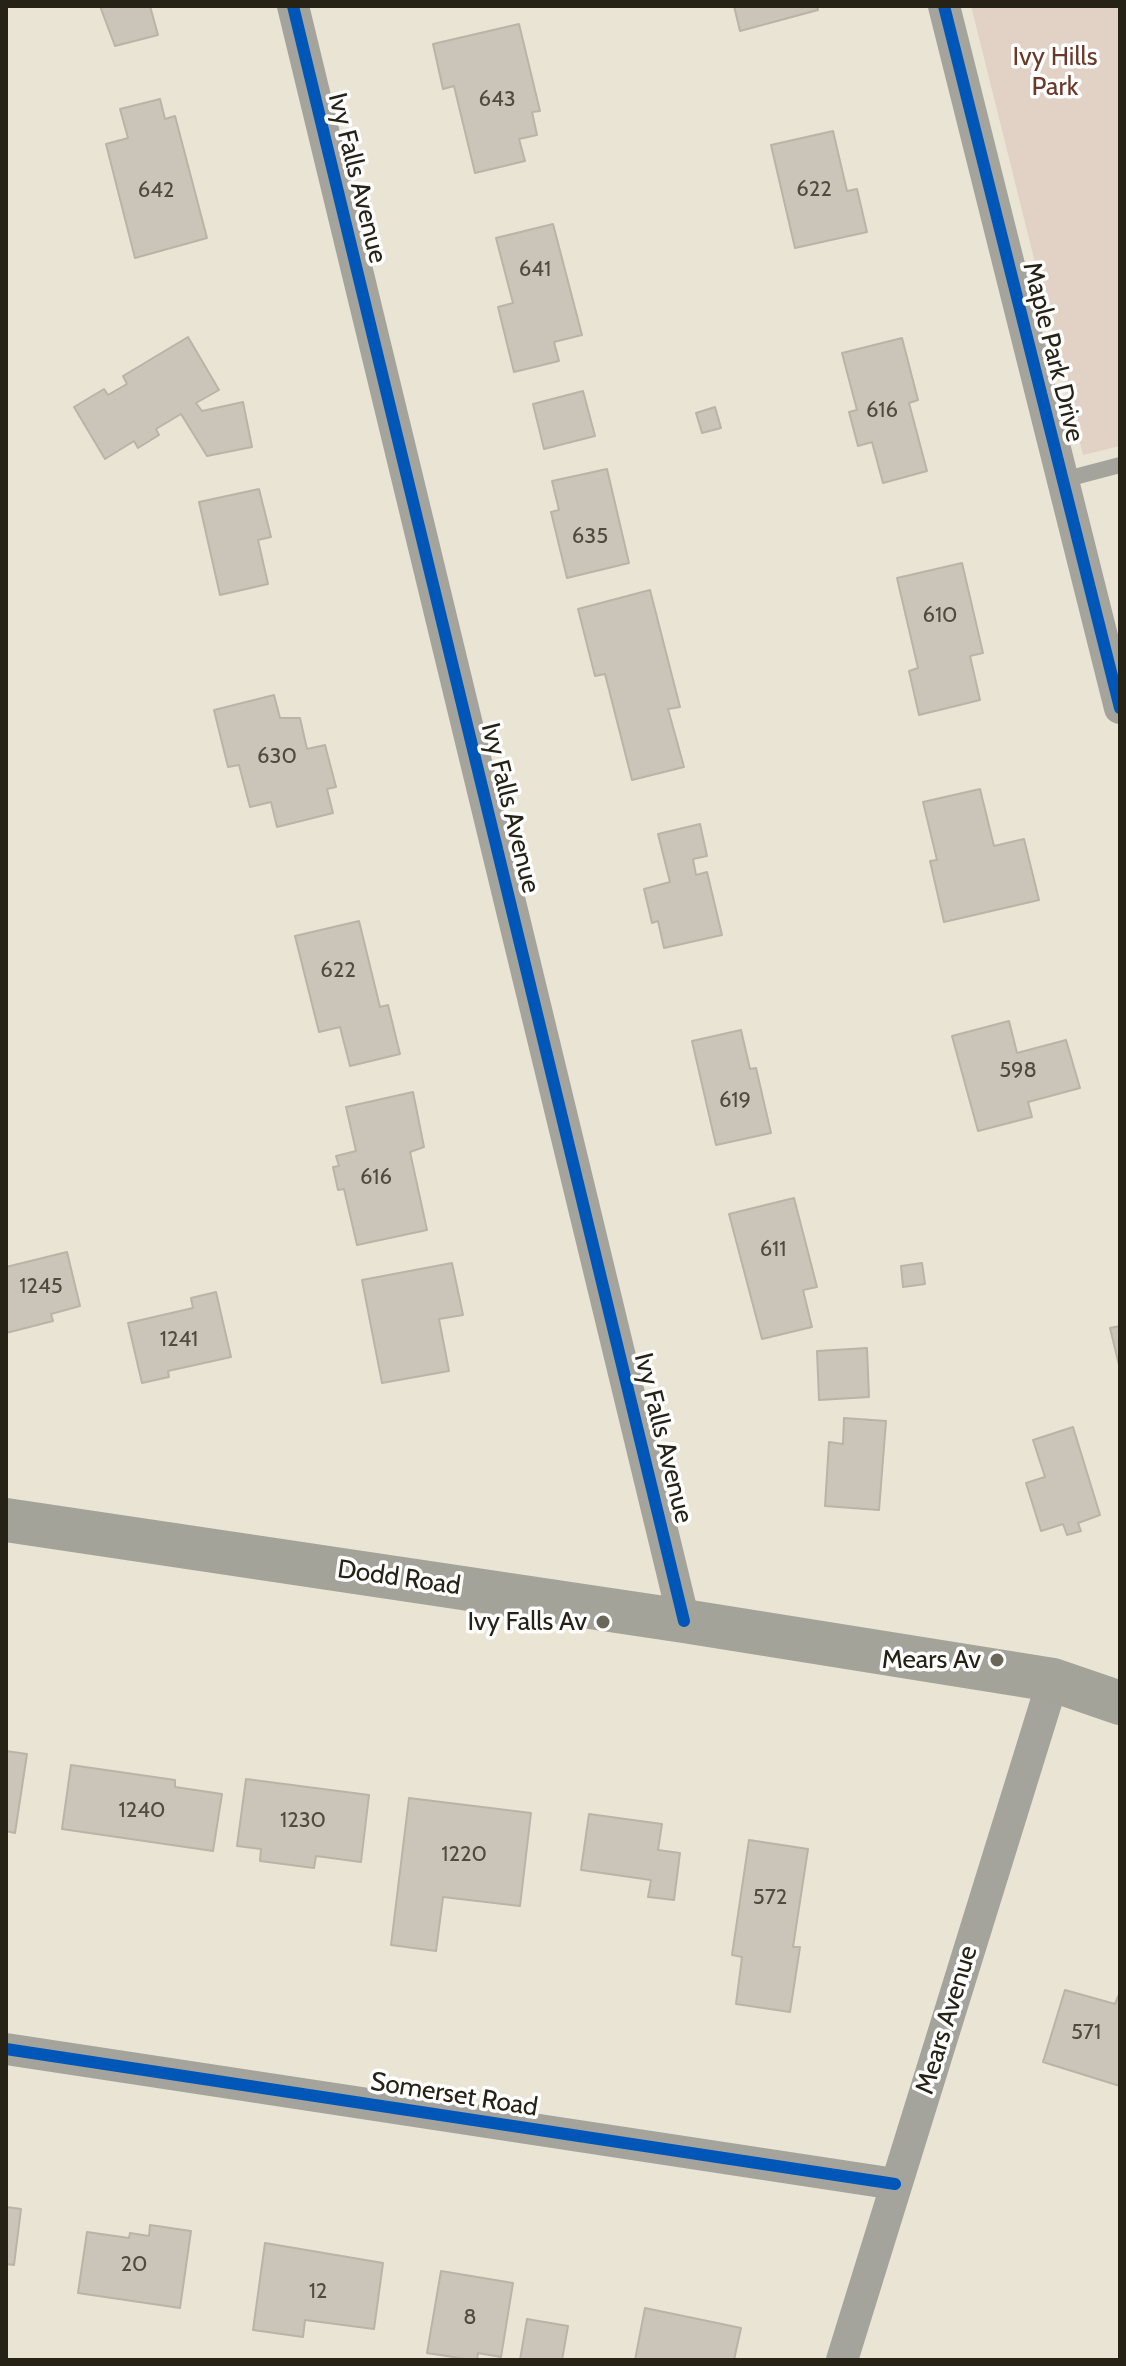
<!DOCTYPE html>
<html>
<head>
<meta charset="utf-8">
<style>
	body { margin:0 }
	#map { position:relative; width:1126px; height:2366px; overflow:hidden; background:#e9e4d3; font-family:Cabin,sans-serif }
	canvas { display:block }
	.frame { position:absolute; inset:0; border:8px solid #262216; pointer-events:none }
</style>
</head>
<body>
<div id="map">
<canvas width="1126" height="2366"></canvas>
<div class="frame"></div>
</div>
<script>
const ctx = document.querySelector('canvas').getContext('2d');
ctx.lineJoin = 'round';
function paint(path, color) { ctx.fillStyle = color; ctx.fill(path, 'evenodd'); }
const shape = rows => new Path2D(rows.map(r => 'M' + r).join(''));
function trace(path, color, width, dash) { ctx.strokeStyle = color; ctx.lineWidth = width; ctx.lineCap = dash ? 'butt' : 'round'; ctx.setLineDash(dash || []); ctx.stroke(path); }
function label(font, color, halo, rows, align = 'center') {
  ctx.font = font + ' Cabin,sans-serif'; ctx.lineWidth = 7; ctx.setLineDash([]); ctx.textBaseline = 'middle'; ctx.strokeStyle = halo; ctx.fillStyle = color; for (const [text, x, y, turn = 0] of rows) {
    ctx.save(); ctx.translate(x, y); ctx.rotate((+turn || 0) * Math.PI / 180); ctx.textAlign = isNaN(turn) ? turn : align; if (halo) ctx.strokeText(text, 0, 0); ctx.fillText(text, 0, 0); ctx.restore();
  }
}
paint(shape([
	[971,6,1120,6,1120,446,1083,455]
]), '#e2d2c5');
const building = shape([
	[100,6,150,6,158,35,115,46,100,6],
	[734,6,817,6,818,10,740,31,734,6],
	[519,24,540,111,532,112,537,135,519,139,525,161,475,173,454,86,443,89,433,44,519,24],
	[160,99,165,119,175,116,207,238,135,258,106,144,128,138,120,109,160,99],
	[833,131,847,191,857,189,867,232,795,248,771,145,833,131],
	[553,224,582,335,554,342,559,361,514,372,498,307,513,303,496,238,553,224],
	[188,337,219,390,196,403,202,411,243,402,252,447,207,456,181,414,156,429,159,435,138,448,134,441,105,459,74,407,104,389,108,395,127,384,123,376,188,337],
	[902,338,918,400,909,403,927,471,883,483,872,442,858,446,849,412,857,410,842,353,902,338],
	[583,391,595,436,544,449,533,404,583,391],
	[715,407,721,428,702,433,696,413,715,407],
	[607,469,629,563,567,578,551,512,559,510,552,481,607,469],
	[259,489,271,537,258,540,268,584,220,595,199,502,259,489],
	[962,563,983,653,970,656,980,700,919,715,909,671,918,668,897,578,962,563],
	[650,590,680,707,668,709,684,767,632,780,605,674,595,676,578,609,650,590],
	[274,695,280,718,300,718,307,749,325,745,336,787,327,789,333,813,277,827,271,802,250,807,239,765,228,767,214,710,274,695],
	[980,789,994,846,1024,839,1039,900,944,922,930,861,937,860,923,802,980,789],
	[700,824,707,856,693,859,696,875,707,872,722,935,664,948,658,921,652,923,644,889,670,882,658,834,700,824],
	[359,921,380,1007,388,1005,400,1054,350,1066,340,1027,319,1032,295,936,359,921],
	[1009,1021,1017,1053,1066,1040,1080,1088,1028,1102,1032,1117,978,1131,952,1036,1009,1021],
	[741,1030,750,1069,756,1068,771,1133,716,1145,692,1041,741,1030],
	[413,1092,424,1147,410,1152,427,1230,357,1245,344,1189,338,1190,333,1167,339,1166,336,1156,356,1151,346,1107,413,1092],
	[794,1198,817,1287,803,1290,812,1327,762,1339,729,1214,794,1198],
	[67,1252,80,1306,51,1314,53,1321,6,1333,6,1267,67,1252],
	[452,1263,463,1315,439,1319,449,1371,382,1383,362,1280,452,1263],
	[922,1263,925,1284,903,1287,901,1266,922,1263],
	[216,1292,231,1357,168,1371,169,1377,142,1383,128,1323,193,1308,191,1298,216,1292],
	[1120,1326,1120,1369,1110,1328,1120,1326],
	[867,1348,869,1397,819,1400,817,1351,867,1348],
	[844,1418,886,1421,879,1510,825,1506,829,1442,843,1444,844,1418],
	[1073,1427,1100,1515,1078,1523,1081,1531,1067,1535,1063,1524,1041,1531,1026,1483,1045,1477,1033,1440,1073,1427],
	[6,1751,27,1754,15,1833,6,1831,6,1751],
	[71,1765,175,1780,175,1787,222,1794,213,1851,62,1829,71,1765],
	[246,1779,369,1795,361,1862,316,1856,314,1868,260,1861,261,1849,237,1846,246,1779],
	[409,1798,531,1813,520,1906,443,1897,436,1951,391,1945,409,1798],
	[589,1814,662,1824,658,1850,680,1853,674,1900,648,1897,651,1880,581,1870,589,1814],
	[749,1840,808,1849,793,1947,800,1947,790,2012,736,2004,742,1957,732,1955,749,1840],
	[1065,1990,1115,2004,1120,1992,1120,2086,1043,2062,1065,1990],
	[6,2207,21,2209,14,2265,6,2264,6,2207],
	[150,2225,191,2231,180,2308,78,2293,87,2232,129,2238,130,2233,149,2236,150,2225],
	[265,2243,383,2263,374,2329,305,2320,303,2337,253,2330,265,2243],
	[441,2271,513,2283,501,2357,478,2353,477,2360,472,2360,427,2353,441,2271],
	[645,2308,741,2328,734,2360,635,2360,645,2308],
	[527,2319,568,2326,562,2360,520,2360,527,2319]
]);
paint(building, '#cbc5b9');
trace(building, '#bab3a7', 2);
trace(shape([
	[1063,480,1120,465]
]), '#a4a49d', 16);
trace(shape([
	[293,6,684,1621],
	[944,6,1120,708],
	[6,2049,895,2184],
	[842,2360,1053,1680]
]), '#a4a49d', 32);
trace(shape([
	[6,1520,684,1621,1053,1680,1120,1703]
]), '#a3a39a', 44);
trace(shape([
	[293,6,684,1621],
	[944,6,1120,708],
	[6,2049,895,2184]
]), '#0057b8', 12);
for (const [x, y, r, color] of [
	[603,1622,8,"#6a6658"],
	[997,1660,8,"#6a6658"]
]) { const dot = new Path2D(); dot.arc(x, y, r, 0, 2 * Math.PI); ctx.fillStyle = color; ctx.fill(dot); trace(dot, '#fff', 3); }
label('22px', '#4f4b3f', null, [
	["643",497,100],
	["622",814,190],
	["642",156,191],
	["641",535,270],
	["616",882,411],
	["635",590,537],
	["610",940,616],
	["630",277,757],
	["622",338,971],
	["598",1018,1071],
	["619",735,1101],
	["616",376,1178],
	["611",773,1250],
	["1245",41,1287],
	["1241",179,1340],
	["1240",142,1811],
	["1230",303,1821],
	["1220",464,1855],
	["572",770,1898],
	["571",1086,2033],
	["20",134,2265],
	["12",318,2292],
	["8",470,2318]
]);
label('26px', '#693a2a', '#fff', [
	["Ivy Hills",1055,57],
	["Park",1055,87]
]);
label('26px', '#262216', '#fff', [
	["Ivy Falls Avenue",357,178,76],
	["Maple Park Drive",1053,352,76],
	["Ivy Falls Avenue",510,808,76],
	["Ivy Falls Avenue",663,1438,76],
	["Dodd Road",399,1578,8],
	["Mears Avenue",947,2020,-73],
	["Somerset Road",454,2095,9]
]);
label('26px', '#262216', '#fff', [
	["Ivy Falls Av",587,1622],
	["Mears Av",981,1660]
], 'right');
</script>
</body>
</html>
